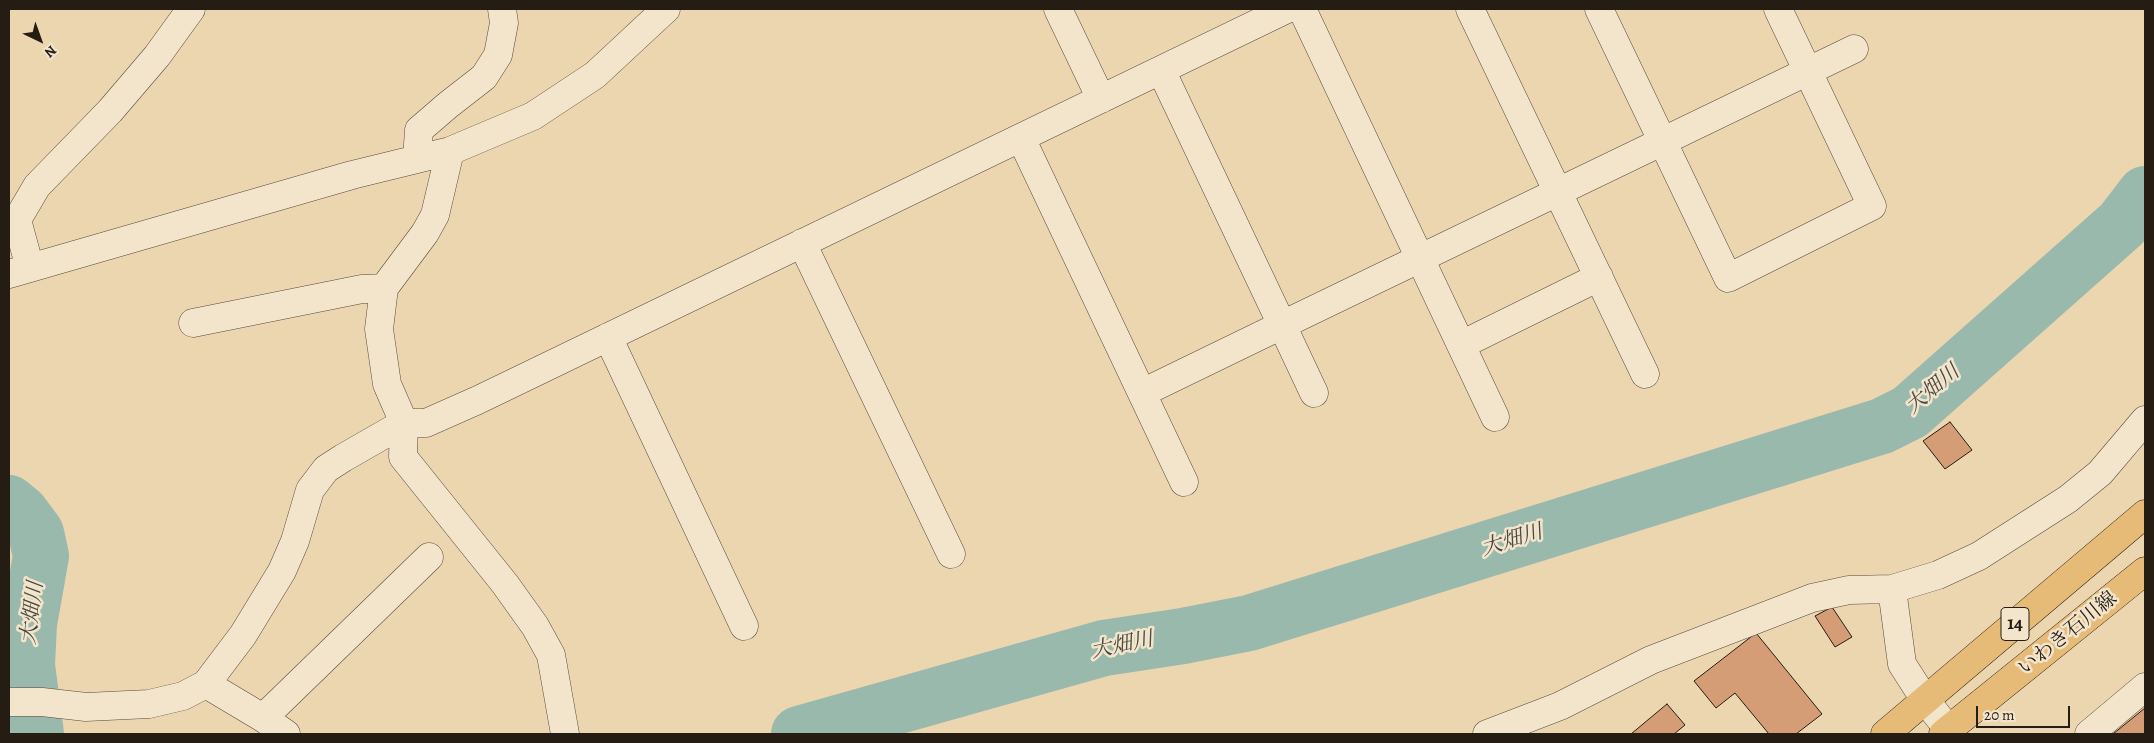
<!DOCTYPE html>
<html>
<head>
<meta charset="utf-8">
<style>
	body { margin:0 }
	#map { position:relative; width:2154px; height:743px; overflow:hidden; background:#ecd6b0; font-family:Alegreya,serif }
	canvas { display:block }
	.frame { position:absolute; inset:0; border:10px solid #251c14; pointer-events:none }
	.north { position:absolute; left:15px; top:15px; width:50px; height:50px; -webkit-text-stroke:4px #f3e4cc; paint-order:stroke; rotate:138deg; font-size:14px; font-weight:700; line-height:20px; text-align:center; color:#251c14 }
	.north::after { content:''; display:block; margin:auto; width:18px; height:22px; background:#251c14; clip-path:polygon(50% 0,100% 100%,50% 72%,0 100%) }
	.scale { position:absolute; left:1976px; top:706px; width:94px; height:22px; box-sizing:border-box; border:2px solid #251c14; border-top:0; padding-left:6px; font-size:15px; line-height:18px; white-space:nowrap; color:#251c14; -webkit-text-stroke:4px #f3e4cc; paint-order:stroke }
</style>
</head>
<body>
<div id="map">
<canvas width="2154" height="743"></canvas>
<div class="frame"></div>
<div class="north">N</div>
<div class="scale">20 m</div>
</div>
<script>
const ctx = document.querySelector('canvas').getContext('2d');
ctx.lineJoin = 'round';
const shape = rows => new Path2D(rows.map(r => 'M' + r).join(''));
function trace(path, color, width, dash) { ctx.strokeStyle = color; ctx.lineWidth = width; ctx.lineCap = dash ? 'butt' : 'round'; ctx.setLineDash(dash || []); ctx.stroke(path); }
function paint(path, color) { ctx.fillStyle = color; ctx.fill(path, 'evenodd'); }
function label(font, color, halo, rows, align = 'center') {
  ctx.font = font + ' Alegreya,"Noto Serif JP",serif'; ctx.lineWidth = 5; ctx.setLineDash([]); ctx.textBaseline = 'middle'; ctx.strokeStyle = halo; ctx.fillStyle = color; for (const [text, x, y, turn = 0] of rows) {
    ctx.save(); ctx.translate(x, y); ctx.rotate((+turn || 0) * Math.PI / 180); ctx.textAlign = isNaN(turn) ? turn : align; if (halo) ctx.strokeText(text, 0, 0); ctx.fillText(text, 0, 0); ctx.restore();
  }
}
trace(shape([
	[9,503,21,513,36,533,41,556,29,624,27,665,36,734],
	[799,734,1104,648,1183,636,1249,623,1882,426,1910,412,2122,224,2145,194]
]), '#99b9ac', 56);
const building = shape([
	[1950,422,1972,450,1945,469,1923,441,1950,422],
	[1832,607,1852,637,1835,647,1815,616,1832,607],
	[1756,633,1822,714,1796,734,1769,734,1735,693,1716,708,1694,681,1756,633],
	[1667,704,1685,725,1674,734,1631,734,1667,704],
	[2145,708,2145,734,2113,734,2145,708]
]);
paint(building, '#d59d76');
trace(building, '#251c14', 1);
const minor = shape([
	[1058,9,1101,99],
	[1302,9,1495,417],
	[1470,9,1645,374],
	[1599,9,1728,278,1872,206,1778,9],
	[1161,70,1282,325,1854,49],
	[1021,138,1184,482],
	[450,151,435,215,425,233,384,288,379,329,387,384,404,423,426,423,478,400,1287,9],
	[417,159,419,130,448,105,484,77,498,55,504,23,502,9],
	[802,243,951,554],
	[30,268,17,220,37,186,110,111,157,56,191,9],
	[9,274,352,175,450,151,533,116,595,75,666,9],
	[193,323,362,289,384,288],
	[608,337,744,626],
	[1461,345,1599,277],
	[1142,393,1282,325,1314,393],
	[404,423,403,457,505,584,535,626,551,655,565,734],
	[206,684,243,635,282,571,295,541,310,490,326,469,343,458,404,423],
	[9,702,42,702,86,707,149,704,183,696,206,684,263,718,286,734],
	[263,718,429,557],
	[1949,730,1925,700,1902,664,1892,589,1938,575,1979,556,2068,499,2100,473,2145,420],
	[1487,734,1560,706,1651,660,1812,598,1849,590,1892,589],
	[2089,734,2145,687]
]);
const major = shape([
	[1885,734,2145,514],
	[1943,734,2145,571]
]);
trace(minor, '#574a3b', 29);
trace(major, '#251c14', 29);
trace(minor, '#f3e4cc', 28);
trace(major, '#e6bb78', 28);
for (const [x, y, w] of [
	[2015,624,28]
]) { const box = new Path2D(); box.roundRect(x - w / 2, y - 16.5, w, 33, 4); ctx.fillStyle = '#f3e4cc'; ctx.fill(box); trace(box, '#251c14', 1); }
label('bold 19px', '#251c14', null, [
	["14",2015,624]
]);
label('20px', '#251c14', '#f3e4cc', [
	["いわき石川線",2068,634,-39]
]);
label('italic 21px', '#484b42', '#f3e4cc', [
	["大畑川",1933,390,-40],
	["大畑川",1512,541,-17],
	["大畑川",33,613,-83],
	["大畑川",1122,646,-12]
]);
</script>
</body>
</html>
